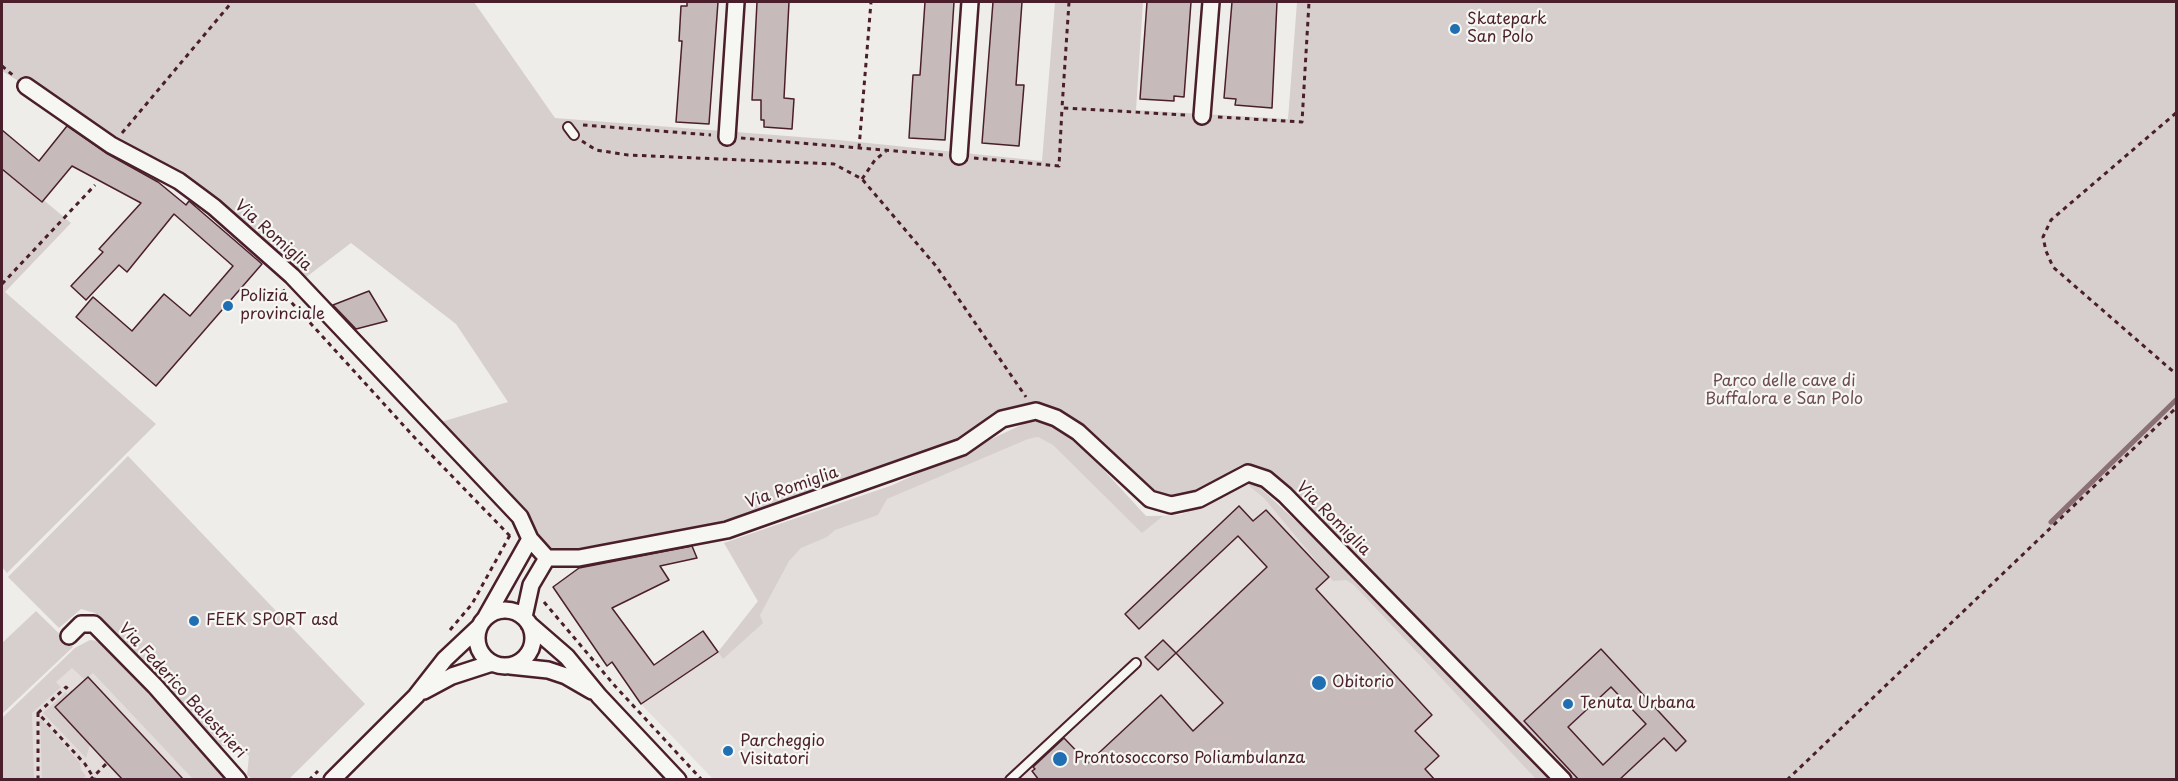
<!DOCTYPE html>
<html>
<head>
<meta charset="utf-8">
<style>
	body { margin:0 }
	#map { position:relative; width:2178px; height:781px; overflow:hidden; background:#efedea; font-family:"Playpen Sans",sans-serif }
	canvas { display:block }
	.frame { position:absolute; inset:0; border:3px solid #4a1f2b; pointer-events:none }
</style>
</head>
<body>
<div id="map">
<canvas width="2178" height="781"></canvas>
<div class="frame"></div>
</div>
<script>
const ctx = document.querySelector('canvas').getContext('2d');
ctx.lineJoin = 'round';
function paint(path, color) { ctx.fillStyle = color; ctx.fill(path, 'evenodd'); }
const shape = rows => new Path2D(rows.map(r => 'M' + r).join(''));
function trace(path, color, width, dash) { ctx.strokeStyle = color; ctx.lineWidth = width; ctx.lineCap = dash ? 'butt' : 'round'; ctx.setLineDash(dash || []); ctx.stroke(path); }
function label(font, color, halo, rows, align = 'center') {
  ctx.font = font + ' "Playpen Sans",sans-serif'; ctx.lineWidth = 4.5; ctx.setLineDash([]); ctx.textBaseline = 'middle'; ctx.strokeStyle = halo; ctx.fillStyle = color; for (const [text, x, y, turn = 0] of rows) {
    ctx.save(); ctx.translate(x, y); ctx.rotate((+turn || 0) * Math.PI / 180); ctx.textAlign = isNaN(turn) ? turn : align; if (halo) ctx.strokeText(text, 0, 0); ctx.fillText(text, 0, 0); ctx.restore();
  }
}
paint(shape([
	[1030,421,1075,439,1146,516,1180,515,1254,482,1550,779,713,779,641,704,718,652,758,602,724,543,893,485],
	[90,640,97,640,230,780,2,780,2,718,75,648]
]), '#e3dedc');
paint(shape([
	[2,2,474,2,555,118,839,140,1042,161,1055,2,1143,2,1136,110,1288,119,1297,2,2176,2,2176,779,1569,779,1398,599,1267,471,1243,464,1194,492,1173,496,1156,491,1061,410,1030,403,996,411,955,440,726,525,578,548,551,549,534,534,521,504,441,422,508,402,456,324,351,243,305,278,220,199,184,174,116,140,2,71],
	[2,165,71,223,5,292,156,424,7,573,2,567],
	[1030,421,1047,423,1075,439,1146,516,1163,516,1142,533,1053,445,1038,437,1028,439,887,499,878,515,835,530,827,537,801,548,789,561,760,615,763,623,723,659,718,652,758,601,724,543,893,485],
	[128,456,365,704,289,779,252,779,247,775,249,756,241,747,221,746,95,613,81,609,59,628,8,577],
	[1254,482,1345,567,1550,779,1536,779,1354,585,1346,580,1333,581,1264,498,1248,485],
	[36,611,73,647,2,714,2,643],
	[90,640,104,643,230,779,193,779,93,673,85,680,72,668,56,682,61,687,32,713,34,779,2,780,2,718,75,648],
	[66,692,68,695,55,708,90,745,86,758,43,713],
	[40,718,80,763,81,770,86,776,82,779,42,779]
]), '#d7cfce');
trace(shape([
	[2051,522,2176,400]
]), '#8a6f74', 5);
const building = shape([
	[687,2,718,2,709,124,676,122,682,41,679,41,681,6,687,6,687,2],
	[757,2,789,2,784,98,794,99,792,129,764,127,764,120,761,120,761,100,752,100,757,2],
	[925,2,954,2,945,140,909,138,913,75,920,75,925,2],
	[993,2,1022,2,1016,85,1024,85,1019,146,982,143,993,2],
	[1147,2,1191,2,1184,97,1174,96,1174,101,1140,99,1147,2],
	[1232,2,1277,2,1272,108,1235,105,1236,99,1224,98,1232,2],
	[67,126,106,153,158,182,186,205,189,201,262,264,156,386,76,317,93,297,132,331,164,294,190,316,233,266,174,214,127,272,119,265,86,300,71,286,103,252,99,249,141,203,72,166,42,202,2,169,2,130,39,161,67,126],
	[369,291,387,321,356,329,333,305,369,291],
	[1239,506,1253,521,1266,510,1329,577,1316,589,1432,715,1415,731,1439,756,1425,769,1435,780,1039,780,1032,771,1035,769,1033,767,1064,738,1088,763,1161,695,1193,731,1223,703,1176,653,1267,567,1238,536,1139,629,1125,614,1239,506],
	[692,546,697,558,660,566,669,580,612,608,654,665,703,631,718,652,641,704,612,662,607,666,553,587,579,568,692,546],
	[1163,640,1176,653,1158,670,1145,657,1163,640],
	[1601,649,1686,741,1676,751,1664,738,1619,780,1579,780,1524,721,1601,649],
	[1611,687,1646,724,1603,765,1568,727,1611,687],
	[88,677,184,780,123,780,107,763,55,707,88,677]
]);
paint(building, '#c6babb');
trace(building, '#4a1f2b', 1.5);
const service = shape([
	[568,127,574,135],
	[1010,780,1136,663]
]);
const minor = shape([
	[26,86,111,145,179,181,214,207,292,276,520,517,530,539,547,558,579,558,727,530,962,447,1002,419,1036,411,1056,418,1078,432,1150,499,1171,505,1199,499,1248,473,1266,479,1285,495,1563,780],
	[1202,116,1211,2],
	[727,137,736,2],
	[959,156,970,2],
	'477 638a28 28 0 1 1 56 0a28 28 0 1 1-56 0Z',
	[486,617,530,539],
	[524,617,531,585,547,558],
	[529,624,567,657,599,696,678,780],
	[69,636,81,624,94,624,155,686,238,780],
	[510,666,548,670,566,676,592,691],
	[424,691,452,676,492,663],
	[332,780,416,696,445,659,479,627]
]);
trace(service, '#4a1f2b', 12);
trace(minor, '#4a1f2b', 20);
trace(shape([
	[1069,2,1062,108,1187,115],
	[2,66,15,77],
	[2176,113,2051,220,2043,237,2046,251,2053,267,2176,374],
	[1218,117,1302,122,1309,2],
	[583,125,711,135],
	[122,133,232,2],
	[741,138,944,155],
	[582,141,596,150,628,155,834,164,862,179,936,266,1026,397],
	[859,148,871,2],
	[974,158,1059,166,1062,108],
	[862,179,875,160,886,151],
	[2,284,95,185],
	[285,290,282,292,415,438,510,536],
	[544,602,615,686,702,780],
	[450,630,472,604,510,535],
	[38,713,66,687,71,692],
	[38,780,38,713,85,764,95,780],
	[90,780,107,763],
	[309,780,318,771],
	[1787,780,2176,408]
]), '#4a1f2b', 3, [4.5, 4.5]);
trace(service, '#f6f6f2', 8);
trace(minor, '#f6f6f2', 15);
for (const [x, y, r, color] of [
	[1455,29,6,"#1f6fb2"],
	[228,306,6,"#1f6fb2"],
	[194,621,6,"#1f6fb2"],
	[1319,683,8,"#1f6fb2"],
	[1568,704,6,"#1f6fb2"],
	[728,751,6,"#1f6fb2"],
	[1060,759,8,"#1f6fb2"]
]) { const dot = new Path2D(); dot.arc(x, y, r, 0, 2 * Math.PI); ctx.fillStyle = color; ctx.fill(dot); trace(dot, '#f6f6f2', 2); }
label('16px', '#4a1f2b', '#f6f6f2', [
	["Skatepark",1467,20],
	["San Polo",1467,38],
	["Polizia",240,297],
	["provinciale",240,315],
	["FEEK SPORT asd",206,621],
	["Obitorio",1332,683],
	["Tenuta Urbana",1580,704],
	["Parcheggio",740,742],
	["Visitatori",740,760],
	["Prontosoccorso Poliambulanza",1074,759]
], 'left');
label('16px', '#4a1f2b', '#f6f6f2', [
	["Via Romiglia",273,236,42],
	["Via Romiglia",792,488,-19],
	["Via Romiglia",1333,519,45],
	["Via Federico Balestrieri",182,691,47]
]);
label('16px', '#6d4b54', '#f6f6f2', [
	["Parco delle cave di",1784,382],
	["Buffalora e San Polo",1784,400]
]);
</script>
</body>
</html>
